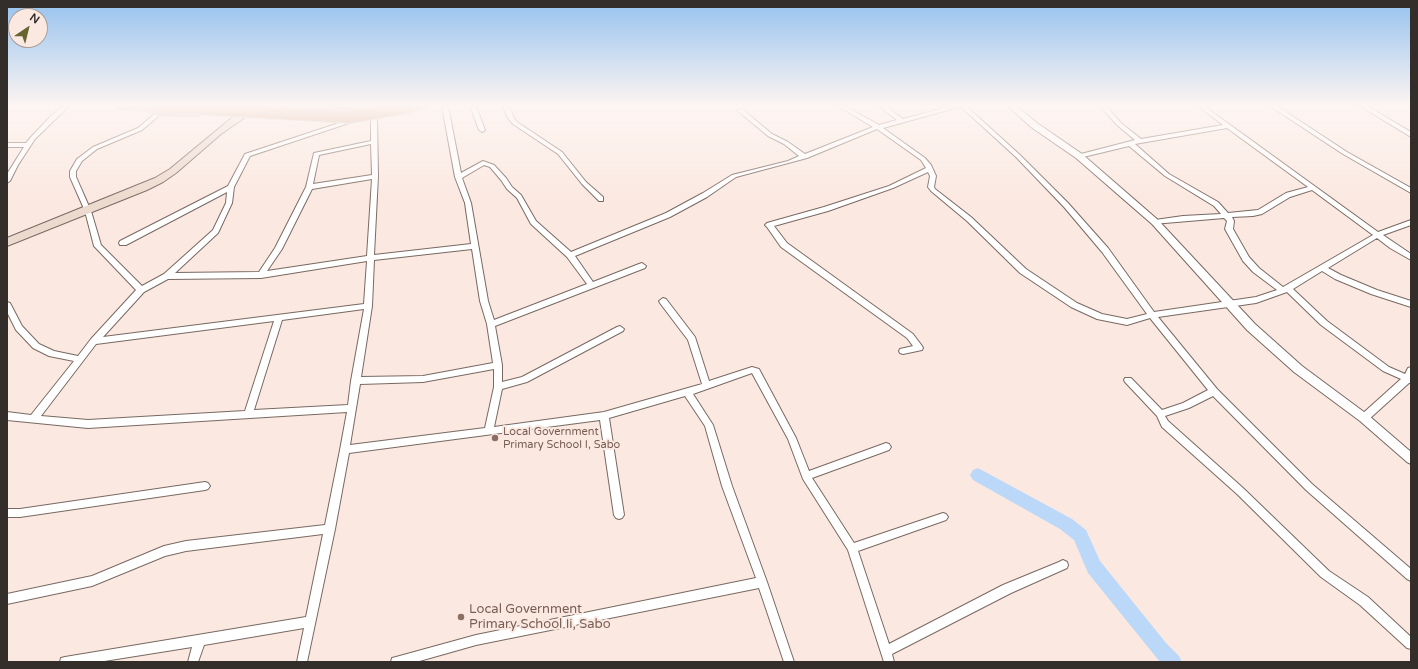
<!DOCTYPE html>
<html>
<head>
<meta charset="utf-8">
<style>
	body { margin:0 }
	#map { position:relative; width:1418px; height:669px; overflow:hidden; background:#fbe9e1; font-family:"Varela Round",sans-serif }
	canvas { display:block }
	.frame { position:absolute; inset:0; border:8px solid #342e2b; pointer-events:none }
	.north { position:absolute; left:8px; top:8px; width:40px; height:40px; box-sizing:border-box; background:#fbe9e1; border:1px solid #ab9e98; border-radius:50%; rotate:35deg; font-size:11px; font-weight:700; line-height:16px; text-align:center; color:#342e2b }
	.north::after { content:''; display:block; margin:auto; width:14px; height:18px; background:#666431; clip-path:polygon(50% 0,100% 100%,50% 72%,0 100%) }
</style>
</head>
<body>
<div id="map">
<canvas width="1418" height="669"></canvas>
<div class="frame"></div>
<div class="north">N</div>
</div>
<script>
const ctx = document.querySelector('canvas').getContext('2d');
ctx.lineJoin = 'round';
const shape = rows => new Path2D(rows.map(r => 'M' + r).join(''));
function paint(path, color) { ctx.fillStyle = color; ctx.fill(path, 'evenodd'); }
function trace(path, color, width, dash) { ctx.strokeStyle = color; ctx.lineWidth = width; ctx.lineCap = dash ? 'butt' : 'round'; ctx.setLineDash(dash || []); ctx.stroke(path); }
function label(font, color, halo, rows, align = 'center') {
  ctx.font = font + ' "Varela Round",sans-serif'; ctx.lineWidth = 4; ctx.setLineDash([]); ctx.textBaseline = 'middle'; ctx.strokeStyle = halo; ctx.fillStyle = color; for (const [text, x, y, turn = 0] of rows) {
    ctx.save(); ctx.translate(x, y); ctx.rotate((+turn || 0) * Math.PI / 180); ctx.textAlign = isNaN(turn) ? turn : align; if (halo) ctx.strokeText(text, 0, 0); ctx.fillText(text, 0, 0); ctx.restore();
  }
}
paint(shape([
	[978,468,1072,519,1086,530,1100,561,1166,643,1179,656,1182,662,1160,662,1088,573,1074,540,1060,529,973,480,970,475,973,470,978,468]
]), '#bbd8f9');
const minor = shape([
	[63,106,69,106,35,139,18,165,10,181,7,183,7,174,24,147,7,147,7,143,26,143,31,137,51,116,63,106],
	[442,106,448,106,461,173,483,161,494,165,506,178,512,187,521,195,536,221,571,252,666,213,703,193,732,175,788,161,799,156,784,144,768,136,738,111,738,109,742,109,772,134,788,142,805,154,873,127,838,106,845,106,879,125,897,120,879,106,885,106,903,119,951,106,960,106,959,107,883,128,925,158,931,165,936,176,934,187,935,189,971,217,1026,269,1077,303,1102,314,1127,319,1147,314,1102,252,1064,207,1016,157,960,106,966,106,1020,155,1068,203,1108,248,1154,312,1256,297,1277,290,1253,272,1243,261,1225,229,1227,221,1224,218,1153,224,1152,222,1155,220,1183,216,1221,214,1214,206,1165,176,1129,146,1079,158,1077,157,1077,155,1135,140,1117,125,1100,106,1106,106,1121,123,1141,139,1223,125,1198,106,1204,106,1378,232,1411,220,1411,225,1383,235,1411,254,1411,260,1390,248,1377,238,1328,268,1341,275,1377,290,1411,301,1411,307,1371,294,1335,279,1322,271,1293,289,1327,321,1389,367,1405,374,1408,368,1411,367,1411,383,1409,383,1367,421,1364,422,1361,421,1360,418,1361,415,1401,379,1383,371,1321,325,1287,292,1256,303,1158,317,1217,389,1312,484,1411,569,1411,581,1407,579,1306,490,1213,396,1189,408,1165,416,1168,421,1243,488,1329,571,1368,597,1411,637,1411,649,1407,648,1360,605,1321,577,1237,494,1162,427,1157,416,1125,382,1124,380,1125,378,1131,378,1162,410,1183,403,1208,390,1150,318,1127,325,1097,319,1071,307,1020,273,967,221,931,191,928,187,930,176,928,172,893,188,828,211,774,226,787,243,913,334,922,346,923,348,922,350,903,354,900,353,899,351,900,349,913,346,907,338,781,247,767,227,765,225,767,223,824,207,889,186,926,168,921,160,877,129,807,158,736,177,707,197,670,217,575,256,593,282,639,264,642,263,646,266,645,268,495,326,502,365,502,382,522,377,617,327,620,326,624,329,623,331,527,382,502,389,494,427,604,412,702,384,688,340,660,303,659,301,663,298,666,299,695,337,709,381,752,367,759,369,796,438,809,471,886,443,889,444,891,447,889,450,812,478,854,543,943,513,946,514,948,517,946,520,858,551,889,644,1003,585,1059,562,1063,560,1067,562,1068,565,1067,568,1011,593,892,654,894,662,884,662,848,550,803,479,788,439,752,373,693,394,713,425,732,486,767,582,794,662,784,662,759,588,476,645,416,662,391,662,392,658,396,657,476,635,756,578,722,486,705,426,685,396,609,418,624,515,622,518,619,519,616,518,614,515,600,420,349,453,335,529,307,662,297,662,304,628,204,645,198,662,188,662,192,647,98,662,60,662,61,658,65,657,306,617,323,534,186,551,165,556,92,586,7,604,7,594,92,576,164,546,186,541,325,525,340,450,347,412,88,428,7,420,7,412,31,415,74,361,49,356,33,348,16,330,7,312,7,302,10,303,22,326,39,344,54,351,78,356,91,339,136,290,94,246,85,211,70,177,70,171,77,159,93,147,138,128,157,112,161,112,162,113,142,130,97,149,82,161,76,171,76,177,91,211,101,245,142,286,164,274,213,230,226,203,227,192,126,245,120,245,119,243,120,241,228,186,245,154,348,120,352,120,352,122,250,156,234,187,232,203,218,233,175,273,259,272,275,248,306,187,314,153,371,141,371,117,374,115,377,117,378,176,374,255,471,244,465,203,455,177,442,106],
	[1227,128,1308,187,1286,193,1258,210,1228,213,1218,202,1169,174,1135,144,1227,128],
	[371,144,372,175,313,184,319,155,371,144],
	[484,165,490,167,501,180,507,189,517,198,531,224,567,257,587,284,494,320,488,301,471,203,462,178,484,165],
	[372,179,367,256,267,271,282,249,312,189,372,179],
	[1312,190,1373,235,1283,287,1259,268,1249,257,1233,229,1234,221,1232,217,1253,216,1262,214,1290,197,1312,190],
	[472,249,480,301,487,324,493,363,423,376,361,377,372,306,374,260,472,249],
	[367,261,364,304,103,337,144,292,168,279,261,278,367,261],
	[364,309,351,381,348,405,254,410,282,320,364,309],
	[274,321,245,411,88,420,41,416,96,344,274,321],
	[494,369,494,387,485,428,350,445,360,384,423,382,494,369],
	[470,106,476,106,485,130,484,131,482,132,479,130,470,106],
	[503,106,509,106,514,118,517,122,562,152,586,182,603,197,603,201,599,201,582,184,558,154,513,124,508,118,503,106],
	[1270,106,1277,106,1347,152,1411,188,1411,193,1343,154,1270,106],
	[1360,106,1367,106,1411,132,1411,137,1360,106],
	[205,482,208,483,210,486,208,489,205,490,20,517,7,517,7,509,20,509,205,482]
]);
const tertiary = shape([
	[1008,106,1016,106,1037,123,1082,154,1158,220,1255,324,1302,366,1368,415,1411,452,1411,464,1407,462,1360,421,1294,372,1247,330,1152,224,1076,158,1031,127,1008,106]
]);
const secondary = shape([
	[246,106,255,106,244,118,221,134,176,173,163,182,147,190,7,246,7,238,155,178,170,169,246,106]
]);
const primary = shape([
	[113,106,145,106,160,110,198,111,203,114,198,117,159,116,147,112,118,109,113,106],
	[294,106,379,106,374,109,352,111,299,109,294,106],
	[413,106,428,106,426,108,400,115,395,112,397,110,413,106]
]);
trace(minor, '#786962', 2);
trace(tertiary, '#786962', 2);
trace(secondary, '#786962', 2);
trace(primary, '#d2d1d0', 1);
paint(minor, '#fff');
paint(tertiary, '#fff');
paint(secondary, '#eddace');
paint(primary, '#dab59d');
const trunkBridge = shape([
	[159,106,350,117,411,106]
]);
trace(trunkBridge, '#d2d1d0', 14, []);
trace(trunkBridge, '#ce9c7c', 12);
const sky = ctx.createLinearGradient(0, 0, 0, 199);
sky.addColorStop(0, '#96c2ef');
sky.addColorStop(0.53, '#fdf5f2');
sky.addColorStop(1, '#fdf5f200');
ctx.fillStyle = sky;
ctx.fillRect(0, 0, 1418, 199);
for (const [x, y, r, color] of [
	[495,438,4,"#8d6e63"],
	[461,617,4,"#8d6e63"]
]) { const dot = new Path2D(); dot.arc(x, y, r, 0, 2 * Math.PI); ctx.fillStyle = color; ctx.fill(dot); trace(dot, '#fbe9e1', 1.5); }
label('11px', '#785e54', '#fbe9e1', [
	["Local Government",503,432],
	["Primary School I, Sabo",503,445]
], 'left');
label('13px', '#785e54', '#fbe9e1', [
	["Local Government",469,610],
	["Primary School Ii, Sabo",469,625]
], 'left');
</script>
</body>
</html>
